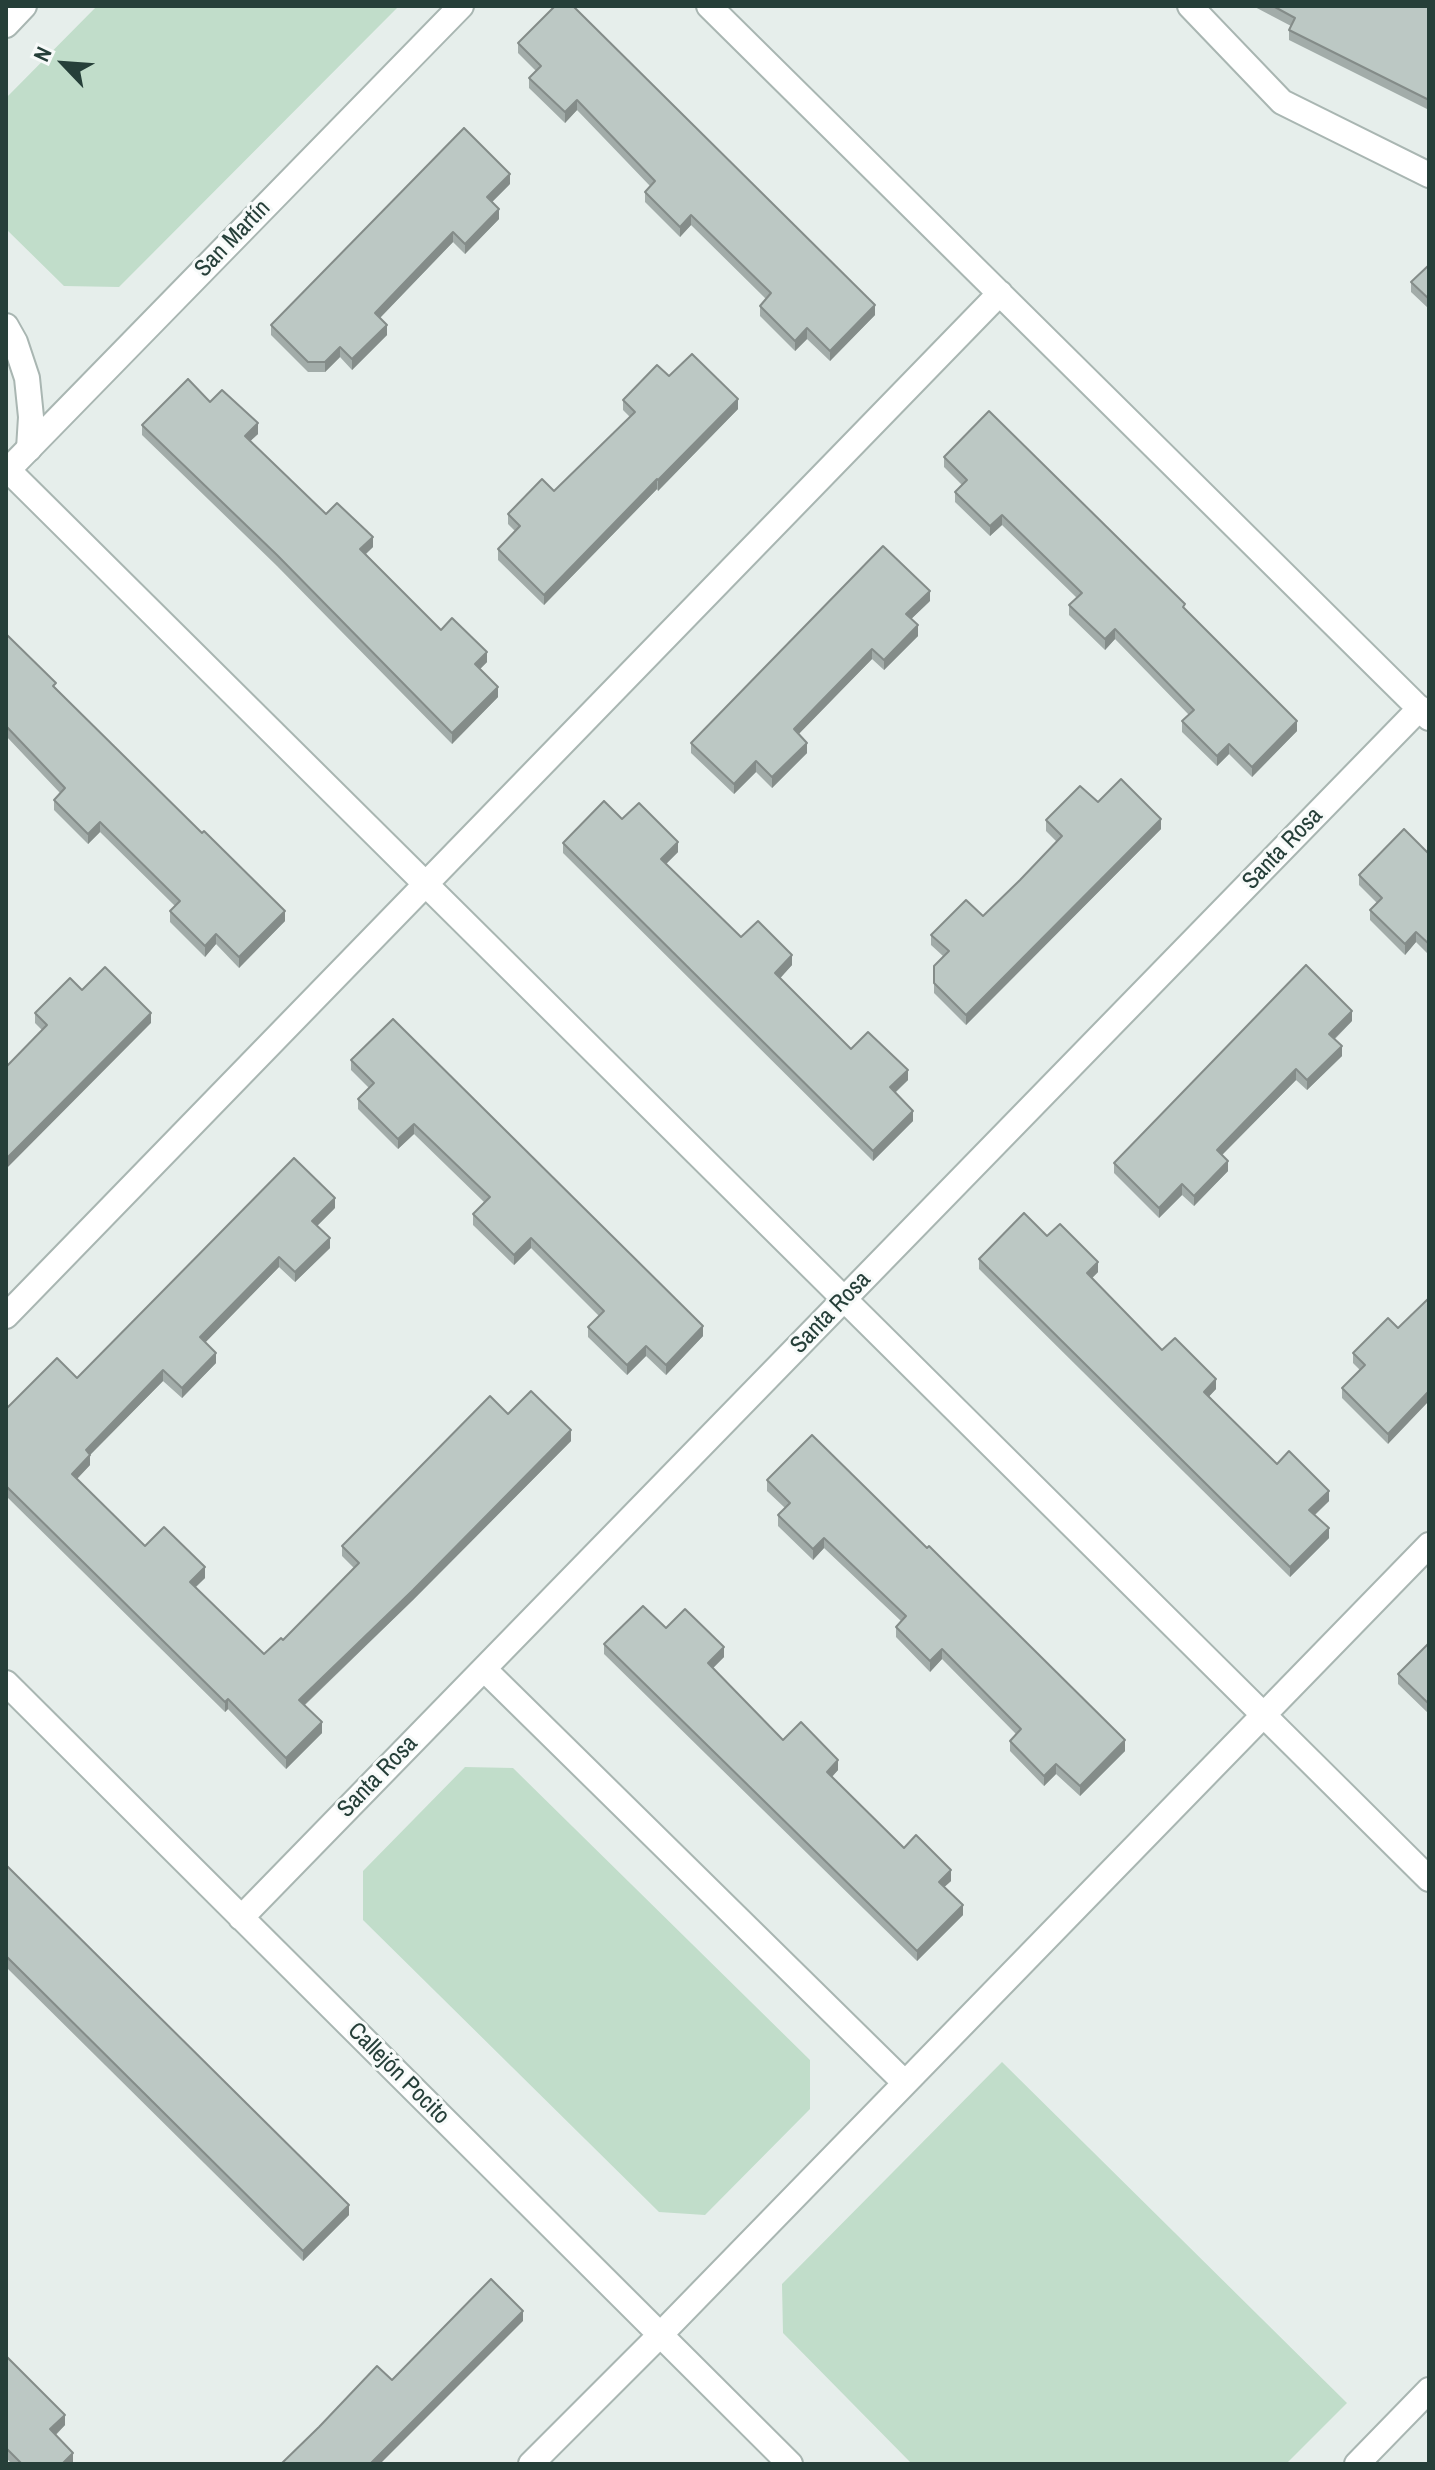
<!DOCTYPE html>
<html>
<head>
<meta charset="utf-8">
<style>
	body { margin:0 }
	#map { position:relative; width:1435px; height:2470px; overflow:hidden; background:#e6eeeb; font-family:"Archivo Narrow",sans-serif }
	canvas { display:block }
	.frame { position:absolute; inset:0; border:8px solid #263f39; pointer-events:none }
	.north { position:absolute; left:24px; top:24px; width:80px; height:80px; -webkit-text-stroke:6px #f7faf9; paint-order:stroke; rotate:295deg; font-size:22px; font-weight:700; line-height:32px; text-align:center; color:#263f39 }
	.north::after { content:''; display:block; margin:auto; width:28px; height:36px; background:#263f39; clip-path:polygon(50% 0,100% 100%,50% 72%,0 100%) }
</style>
</head>
<body>
<div id="map">
<canvas width="1435" height="2470"></canvas>
<div class="frame"></div>
<div class="north">N</div>
</div>
<script>
const ctx = document.querySelector('canvas').getContext('2d');
ctx.lineJoin = 'round';
function paint(path, color) { ctx.fillStyle = color; ctx.fill(path, 'evenodd'); }
const shape = rows => new Path2D(rows.map(r => 'M' + r).join(''));
function trace(path, color, width, dash) { ctx.strokeStyle = color; ctx.lineWidth = width; ctx.lineCap = dash ? 'butt' : 'round'; ctx.setLineDash(dash || []); ctx.stroke(path); }
function label(font, color, halo, rows, align = 'center') {
  ctx.font = font + ' "Archivo Narrow",sans-serif'; ctx.lineWidth = 6; ctx.setLineDash([]); ctx.textBaseline = 'middle'; ctx.strokeStyle = halo; ctx.fillStyle = color; for (const [text, x, y, turn = 0] of rows) {
    ctx.save(); ctx.translate(x, y); ctx.rotate((+turn || 0) * Math.PI / 180); ctx.textAlign = isNaN(turn) ? turn : align; if (halo) ctx.strokeText(text, 0, 0); ctx.fillText(text, 0, 0); ctx.restore();
  }
}
paint(shape([
	[97,6,399,6,119,287,64,286,6,229,6,98],
	[465,1767,513,1768,810,2060,810,2109,705,2215,659,2212,363,1920,363,1871],
	[1002,2062,1347,2403,1286,2464,912,2464,783,2333,782,2284]
]), '#c1ddca');
const minor = shape([
	[709,6,1429,718],
	[1190,6,1282,102,1429,175],
	[6,25,24,6],
	[6,326,15,342,27,378,31,417,29,449],
	[8,470,1429,1879],
	[6,1316,1000,293],
	[484,1669,905,2083],
	[6,1683,790,2464],
	[241,1918,1420,708],
	[531,2464,660,2335,1429,1545],
	[1357,2464,1429,2390]
]);
const tertiary = shape([
	[6,472,461,6]
]);
trace(minor, '#a9b6b2', 28);
trace(tertiary, '#a9b6b2', 28);
trace(minor, '#fff', 24);
trace(tertiary, '#fff', 24);
paint(shape([
	[1253,6,1429,6,1429,110,1289,40,1289,30,1291,26],
	[518,43,875,315,830,361,807,339,795,351,760,316,760,306,766,299,691,225,680,237,645,202,645,192,650,186,577,110,565,123,529,88,529,78,536,71,518,53],
	[510,184,492,202,499,219,465,254,453,242,380,318,387,335,352,370,340,357,325,372,308,372,271,335,271,325],
	[1429,265,1429,309,1411,292,1411,282],
	[669,376,738,409,658,491,657,489,544,605,498,560,498,549,515,531,508,524,508,514,554,491,630,417,623,410,623,400],
	[142,425,258,434,250,441,326,514,373,547,366,554,441,630,487,662,480,669,498,697,452,744,277,566,142,435],
	[944,457,1185,610,1297,731,1252,777,1229,754,1217,766,1182,732,1182,721,1189,715,1115,639,1105,650,1069,615,1069,605,1077,598,1002,525,990,536,955,502,955,492,962,485,944,467],
	[930,601,911,619,918,636,884,670,872,659,798,734,807,753,772,788,756,772,734,794,691,753,691,743],
	[6,634,56,688,285,921,239,968,216,944,205,957,170,922,170,911,175,906,100,832,88,844,54,810,54,800,60,793,6,736],
	[1098,802,1161,829,966,1025,934,993,934,966,943,956,931,945,931,935,983,916,1020,880,1057,842,1046,831,1046,820],
	[622,819,678,852,666,864,741,937,792,965,780,978,851,1049,908,1080,895,1093,913,1121,873,1161,563,853,563,843],
	[1429,854,1429,955,1416,942,1405,955,1370,920,1370,910,1377,903,1359,885,1359,875],
	[82,990,151,1023,42,1030,35,1023,35,1013],
	[1352,1021,1335,1039,1342,1056,1307,1090,1296,1080,1222,1155,1228,1171,1194,1206,1182,1195,1159,1218,1114,1173,1114,1163],
	[351,1060,703,1336,666,1375,646,1356,627,1375,588,1337,588,1327,599,1316,531,1248,514,1265,473,1225,473,1214,484,1202,414,1134,398,1149,358,1109,358,1099,369,1088,351,1070],
	[335,1208,317,1226,330,1248,295,1282,279,1267,205,1342,216,1363,182,1398,163,1381,90,1455,90,1465,77,1479,145,1546,205,1578,196,1587,264,1654,283,1640,354,1568,342,1556,342,1546,508,1414,571,1441,413,1600,305,1705,322,1733,286,1769,228,1709,225,1712,6,1496,6,1409,77,1378],
	[1047,1236,1098,1272,1092,1278,1162,1350,1216,1389,1209,1396,1277,1464,1329,1501,1315,1515,1329,1538,1290,1577,979,1269,979,1259],
	[1398,1328,1388,1444,1342,1398,1342,1388,1360,1370,1353,1363,1353,1353],
	[767,1480,1125,1751,1080,1796,1056,1774,1044,1786,1010,1751,1010,1741,1016,1734,942,1659,930,1672,896,1637,896,1627,901,1621,824,1548,813,1560,778,1526,778,1515,785,1508,767,1491],
	[666,1628,724,1657,713,1668,783,1740,838,1770,832,1777,904,1848,951,1881,944,1887,963,1915,917,1961,604,1654,604,1644],
	[1429,1643,1429,1714,1398,1684,1398,1674],
	[6,1865,349,2215,303,2261,6,1967],
	[6,2356,65,2425,56,2435,73,2463,72,2464,12,2464,6,2458]
]), '#a2aca9');
paint(shape([
	[577,100,577,110,565,123,565,112],
	[510,174,510,184,487,207,487,197],
	[499,209,499,219,465,254,465,244],
	[691,215,691,225,680,237,680,227],
	[453,232,453,242,375,323,375,313],
	[875,305,875,315,830,361,830,351],
	[387,325,387,335,352,370,352,359],
	[807,328,807,339,795,351,795,341],
	[340,347,340,357,325,372,325,362],
	[738,399,738,409,658,491,658,480],
	[258,423,258,434,245,446,245,436],
	[657,479,657,489,544,605,544,595],
	[1002,515,1002,525,990,536,990,526],
	[373,537,373,547,360,559,360,549],
	[930,591,930,601,906,624,906,614],
	[918,625,918,636,884,670,884,660],
	[1115,629,1115,639,1105,650,1105,639],
	[872,649,872,659,794,739,794,729],
	[487,652,487,662,475,674,475,664],
	[498,687,498,697,452,744,452,733],
	[1297,721,1297,731,1252,777,1252,767],
	[807,743,807,753,772,788,772,777],
	[1229,744,1229,754,1217,766,1217,756],
	[756,761,756,772,734,794,734,784],
	[1161,819,1161,829,966,1025,966,1015],
	[100,822,100,832,88,844,88,834],
	[678,842,678,852,661,869,661,859],
	[285,911,285,921,239,968,239,957],
	[1416,932,1416,942,1405,955,1405,944],
	[216,934,216,944,205,957,205,946],
	[792,955,792,965,775,984,775,973],
	[1352,1011,1352,1021,1329,1044,1329,1034],
	[151,1013,151,1023,6,1169,6,1159],
	[1342,1046,1342,1056,1307,1090,1307,1080],
	[1296,1069,1296,1080,1217,1160,1217,1150],
	[908,1070,908,1080,890,1097,890,1087],
	[913,1111,913,1121,873,1161,873,1151],
	[414,1124,414,1134,398,1149,398,1139],
	[1228,1161,1228,1171,1194,1206,1194,1196],
	[1182,1184,1182,1195,1159,1218,1159,1208],
	[335,1198,335,1208,312,1231,312,1221],
	[330,1238,330,1248,295,1282,295,1272],
	[531,1238,531,1248,514,1265,514,1255],
	[279,1257,279,1267,200,1348,200,1337],
	[1098,1262,1098,1272,1087,1283,1087,1273],
	[703,1326,703,1336,666,1375,666,1365],
	[646,1346,646,1356,627,1375,627,1365],
	[216,1353,216,1363,182,1398,182,1388],
	[163,1370,163,1381,90,1455,90,1465,72,1484,72,1474,86,1450],
	[1216,1379,1216,1389,1204,1402,1204,1392],
	[1429,1391,1429,1401,1388,1444,1388,1434],
	[571,1430,571,1441,413,1600,299,1710,299,1700],
	[1329,1491,1329,1501,1309,1520,1309,1510],
	[1329,1528,1329,1538,1290,1577,1290,1567],
	[824,1538,824,1548,813,1560,813,1549],
	[205,1567,205,1578,190,1592,190,1582],
	[724,1647,724,1657,708,1673,708,1663],
	[942,1649,942,1659,930,1672,930,1661],
	[228,1699,228,1709,225,1712,225,1702],
	[322,1722,322,1733,286,1769,286,1758],
	[1125,1740,1125,1751,1080,1796,1080,1786],
	[838,1760,838,1770,827,1782,827,1772],
	[1056,1764,1056,1774,1044,1786,1044,1776],
	[951,1870,951,1881,939,1892,939,1882],
	[963,1905,963,1915,917,1961,917,1951],
	[349,2205,349,2215,303,2261,303,2251],
	[523,2311,523,2321,380,2464,370,2464],
	[65,2415,65,2425,50,2440,50,2429],
	[73,2453,73,2463,72,2464,62,2464]
]), '#848c89');
const building = shape([
	[555,6,573,6,875,305,830,351,807,328,795,341,760,306,771,293,691,215,680,227,645,192,655,181,577,100,565,112,529,78,541,66,518,43,555,6],
	[1273,6,1429,6,1429,100,1289,30,1295,18,1273,6],
	[464,128,510,174,487,197,499,209,465,244,453,232,375,313,387,325,352,359,340,347,325,362,308,362,271,325,464,128],
	[1429,265,1429,299,1411,282,1429,265],
	[692,354,738,399,658,480,657,479,544,595,498,549,520,526,508,514,542,479,554,491,635,412,623,400,657,365,669,376,692,354],
	[188,379,210,402,222,390,258,423,245,436,326,514,337,503,373,537,360,549,441,630,452,618,487,652,475,664,498,687,452,733,277,555,142,425,188,379],
	[989,411,1185,604,1183,607,1297,721,1252,767,1229,744,1217,756,1182,721,1194,710,1115,629,1105,639,1069,605,1082,593,1002,515,990,526,955,492,967,480,944,457,989,411],
	[883,546,930,591,906,614,918,625,884,660,872,649,794,729,807,743,772,777,756,761,734,784,691,743,883,546],
	[6,634,56,683,53,686,202,833,204,831,285,911,239,957,216,934,205,946,170,911,180,901,100,822,88,834,54,800,65,788,6,726,6,634],
	[1121,779,1161,819,966,1015,934,983,934,966,949,951,931,935,966,900,983,916,1020,880,1062,836,1046,820,1080,786,1098,802,1121,779],
	[604,801,622,819,639,803,678,842,661,859,741,937,758,921,792,955,775,973,851,1049,868,1032,908,1070,890,1087,913,1111,873,1151,563,843,604,801],
	[1404,829,1429,854,1429,944,1416,932,1405,944,1370,910,1382,898,1359,875,1404,829],
	[1306,965,1352,1011,1329,1034,1342,1046,1307,1080,1296,1069,1217,1150,1228,1161,1194,1196,1182,1184,1159,1208,1114,1163,1306,965],
	[105,967,151,1013,6,1159,6,1067,47,1025,35,1013,70,978,82,990,105,967],
	[393,1019,703,1326,666,1365,646,1346,627,1365,588,1327,604,1311,531,1238,514,1255,473,1214,490,1197,414,1124,398,1139,358,1099,374,1083,351,1060,393,1019],
	[294,1158,335,1198,312,1221,330,1238,295,1272,279,1257,200,1337,216,1353,182,1388,163,1370,86,1450,90,1455,72,1474,145,1546,164,1527,205,1567,190,1582,264,1654,281,1638,283,1640,359,1563,342,1546,490,1396,508,1414,531,1391,571,1430,413,1590,299,1700,322,1722,286,1758,228,1699,225,1702,6,1486,6,1409,57,1358,77,1378,294,1158],
	[1024,1213,1047,1236,1060,1224,1098,1262,1087,1273,1162,1350,1175,1338,1216,1379,1204,1392,1277,1464,1289,1451,1329,1491,1309,1510,1329,1528,1290,1567,979,1259,1024,1213],
	[1429,1298,1429,1391,1388,1434,1342,1388,1365,1365,1353,1353,1388,1318,1398,1328,1429,1298],
	[812,1435,927,1548,929,1546,1125,1740,1080,1786,1056,1764,1044,1776,1010,1741,1021,1729,942,1649,930,1661,896,1627,906,1616,824,1538,813,1549,778,1515,790,1503,767,1480,812,1435],
	[643,1606,666,1628,685,1609,724,1647,708,1663,783,1740,801,1722,838,1760,827,1772,904,1848,916,1835,951,1870,939,1882,963,1905,917,1951,604,1644,643,1606],
	[1429,1643,1429,1704,1398,1674,1429,1643],
	[6,1865,349,2205,303,2251,6,1956,6,1865],
	[491,2279,523,2311,370,2464,281,2464,319,2427,377,2366,392,2380,491,2279],
	[6,2356,65,2415,50,2429,73,2453,62,2464,22,2464,6,2448,6,2356]
]);
paint(building, '#bcc8c4');
trace(building, '#848c89', 2);
label('24px', '#263f39', '#f7faf9', [
	["San Martín",233,239,-46],
	["Santa Rosa",1283,849,-46],
	["Santa Rosa",831,1313,-46],
	["Santa Rosa",378,1777,-46],
	["Callejón Pocito",398,2074,45]
]);
</script>
</body>
</html>
